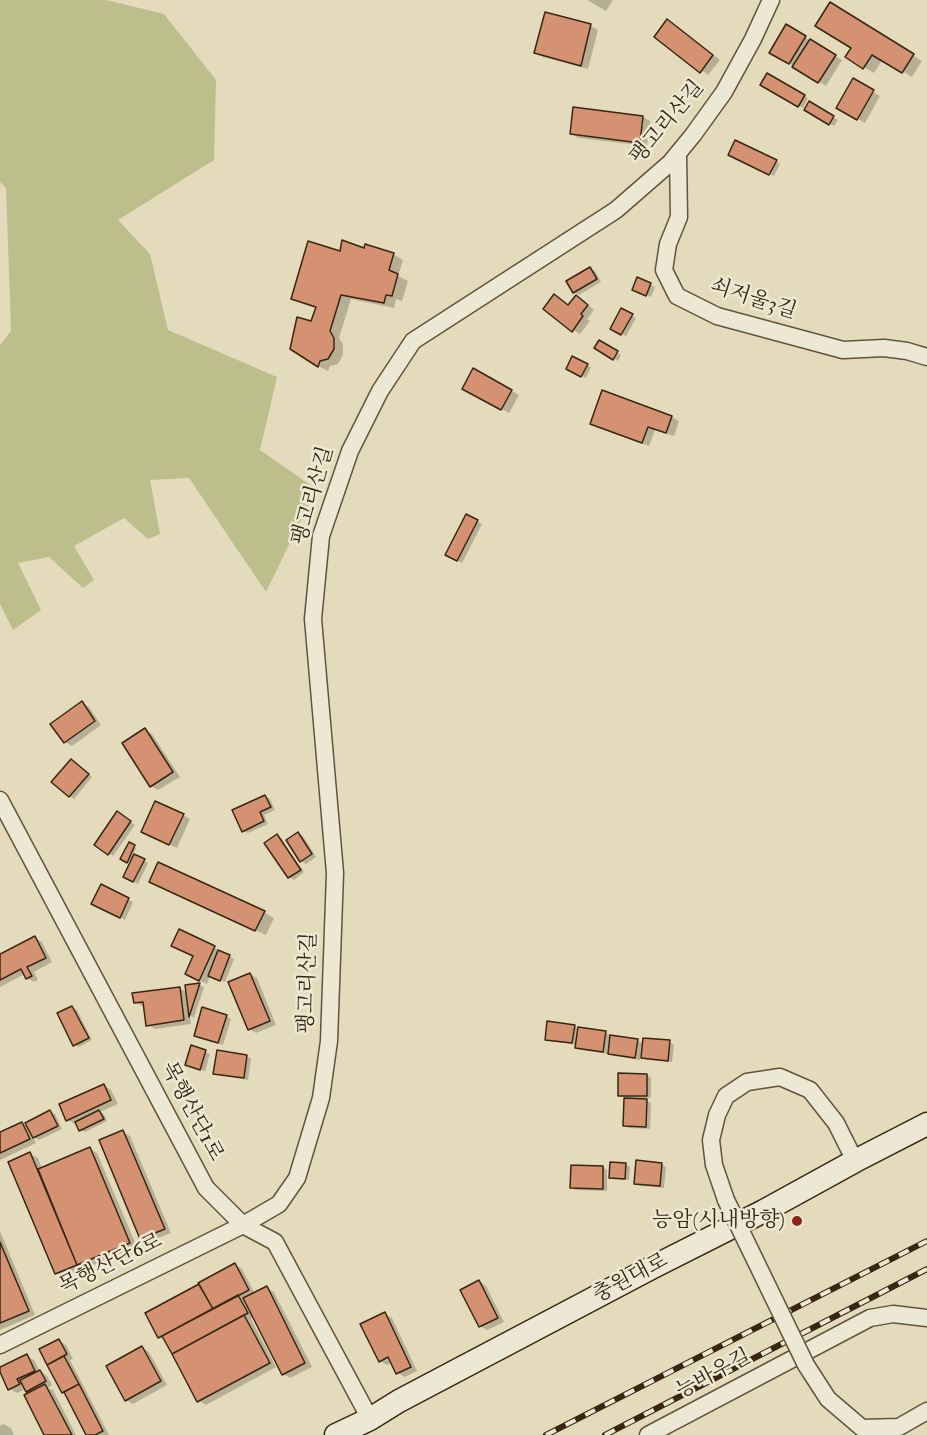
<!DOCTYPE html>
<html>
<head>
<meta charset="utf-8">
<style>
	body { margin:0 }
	canvas { display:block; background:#e4dbbc }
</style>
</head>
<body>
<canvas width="927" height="1435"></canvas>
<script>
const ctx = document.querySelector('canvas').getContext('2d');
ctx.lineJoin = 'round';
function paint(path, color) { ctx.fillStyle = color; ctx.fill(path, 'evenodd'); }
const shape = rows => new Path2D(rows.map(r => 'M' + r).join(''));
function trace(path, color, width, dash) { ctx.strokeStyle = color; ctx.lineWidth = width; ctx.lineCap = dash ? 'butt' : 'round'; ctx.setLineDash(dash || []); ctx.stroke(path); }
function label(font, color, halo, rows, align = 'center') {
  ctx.font = font + ' "IM FELL Double Pica","Noto Serif KR",serif'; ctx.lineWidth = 5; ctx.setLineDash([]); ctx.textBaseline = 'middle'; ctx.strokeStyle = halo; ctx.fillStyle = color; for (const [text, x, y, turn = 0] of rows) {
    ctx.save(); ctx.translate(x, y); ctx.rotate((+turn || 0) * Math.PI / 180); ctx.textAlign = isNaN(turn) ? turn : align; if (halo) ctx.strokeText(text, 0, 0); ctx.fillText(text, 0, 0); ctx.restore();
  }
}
paint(shape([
	[0,0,106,0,164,14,216,80,214,160,118,220,150,254,168,330,277,377,260,450,316,489,266,592,189,478,150,480,160,534,148,539,124,518,74,546,94,580,83,588,49,557,18,563,41,610,13,630,0,604,0,345,11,331,6,188,0,182]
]), '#bcbe8c');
paint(shape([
	[587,0,613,0,606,11],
	[830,4,922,61,912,77,883,59,874,73,847,57,853,48],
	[546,14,591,26,598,30,588,69,543,57,536,53],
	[675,25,720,60,708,75,657,37],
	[786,26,842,60,826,86,771,52],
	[768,75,808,98,803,108,762,85],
	[853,80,880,96,865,123,838,107],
	[810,103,838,120,834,126,806,109],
	[643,117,650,121,647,146,578,138,571,133],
	[734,157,776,161,780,164,774,176],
	[365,250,393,254,403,260,398,276,408,281,402,301,396,299,394,308,351,299,339,338,343,344,343,355,338,364,330,366,328,371,318,366,312,323,317,309,303,304,293,299,341,253],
	[590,269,595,271,601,282,579,295,574,292],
	[638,279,655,287,651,297,638,292],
	[555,296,570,306,584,301,594,310,587,319,590,321,580,334,573,330],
	[622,310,636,318,626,336,612,328],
	[599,342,621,355,618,361,596,348],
	[573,358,591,367,586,378,567,368],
	[474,370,519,395,509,413,464,388],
	[603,392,672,417,679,421,674,436,655,430,649,446,599,428,592,423],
	[467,516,482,524,462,563,447,555],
	[82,703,89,707,101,725,72,746,65,742],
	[145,730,152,734,180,777,158,790,151,786],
	[76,763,92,777,74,799,70,796],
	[265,796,270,799,275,810,264,815,268,824,248,833,243,831],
	[183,815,190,819,177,848,150,836],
	[122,816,135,825,113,856,109,853],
	[298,834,303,836,316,857,306,864,301,861],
	[277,836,281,839,304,872,294,880,289,877],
	[129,844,136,848,133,855,148,863,138,884,125,877,131,864,122,859],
	[102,886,133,902,125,920,97,906],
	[160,887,264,912,274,918,266,935],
	[179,931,215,948,234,959,225,982,210,976,207,984,194,978,195,956],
	[35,938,42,942,52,962,34,972,38,980,34,982,27,978,25,974,0,987,0,956],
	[250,974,257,978,276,1025,256,1033,249,1029],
	[200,985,204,987,194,1018,190,1015,191,1024,155,1029,148,1025,145,1006,142,1006,135,1002,179,988,188,993,187,987],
	[72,1007,77,1010,92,1040,79,1047,74,1044],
	[226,1016,231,1019,223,1045,196,1035],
	[574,1026,579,1029,606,1033,610,1035,638,1041,644,1044,669,1042,674,1045,672,1062,647,1060,640,1056,640,1060,614,1056,608,1052,608,1054,581,1050,577,1047,577,1045,551,1041,546,1039],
	[192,1047,210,1054,205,1071,191,1067],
	[218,1052,247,1056,251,1059,248,1080,219,1075,215,1073],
	[619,1075,647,1075,651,1078,651,1098,642,1098,651,1103,650,1129,629,1128,624,1125,625,1097,619,1095],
	[104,1085,111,1090,118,1104,100,1112,104,1114,107,1121,85,1132,80,1130,77,1123,75,1124,68,1120],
	[50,1112,55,1114,62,1129,39,1140,33,1137,36,1143,0,1160,0,1134,22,1124,30,1128],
	[123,1132,130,1136,171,1233,148,1242,141,1238],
	[90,1149,97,1153,137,1247,63,1278,56,1273,30,1154,38,1158,42,1169],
	[625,1164,630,1167,629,1180,615,1179,611,1177],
	[661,1164,666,1167,664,1188,640,1186,636,1183],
	[603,1167,607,1170,607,1191,576,1190,572,1188],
	[0,1231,35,1315,0,1330],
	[235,1265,242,1269,255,1294,267,1288,274,1292,312,1367,290,1378,283,1374,254,1317,251,1319,276,1367,206,1405,199,1401,167,1342,159,1337,147,1314],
	[479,1281,486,1286,504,1322,487,1330,480,1326],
	[385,1314,392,1318,417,1371,405,1377,398,1373,393,1362,387,1365,380,1361],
	[59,1341,66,1345,73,1359,70,1360,109,1435,88,1435,67,1394,63,1392,41,1350],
	[142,1348,149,1352,167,1385,133,1404,126,1400],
	[27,1356,34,1360,40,1371,47,1376,52,1385,48,1388,53,1390,76,1435,46,1435,31,1393,26,1389,17,1393,10,1389],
	[3,1424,11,1428,14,1435,0,1435,0,1426]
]), '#0003');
const building = shape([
	[830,2,914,54,902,73,872,55,863,69,845,57,851,48,815,26,830,2],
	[545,12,591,24,581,66,534,53,545,12],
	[667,19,713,55,700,73,654,37,667,19],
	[786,24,806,36,789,64,769,53,786,24],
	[810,39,836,55,818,83,792,67,810,39],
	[767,73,805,95,798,107,760,85,767,73],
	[853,78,874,90,857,120,836,108,853,78],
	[809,101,834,116,829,125,804,110,809,101],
	[573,107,643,116,640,143,570,134,573,107],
	[735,140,777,160,769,175,728,155,735,140],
	[342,240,364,248,365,244,394,253,389,270,398,274,392,296,386,295,384,303,341,295,330,331,334,338,334,349,328,359,320,361,318,367,290,349,297,317,311,321,316,307,291,299,308,241,340,251,342,240],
	[590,267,597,279,573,293,566,281,590,267],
	[637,277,651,283,646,296,632,290,637,277],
	[554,294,568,305,576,295,588,305,581,314,583,316,572,332,543,309,554,294],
	[621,308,633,314,621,335,610,329,621,308],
	[599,340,618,351,613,360,594,348,599,340],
	[572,356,588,364,581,377,566,369,572,356],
	[473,368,512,390,501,410,462,389,473,368],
	[602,390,672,416,666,433,648,427,642,443,590,424,602,390],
	[466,514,478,520,457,561,445,555,466,514],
	[82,701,95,721,64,743,50,724,82,701],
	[145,728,173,772,150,787,122,743,145,728],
	[71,759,89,774,69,797,51,782,71,759],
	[265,795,271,807,260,812,264,821,242,832,232,810,265,795],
	[155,801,184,814,169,845,141,832,155,801],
	[117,811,131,821,108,855,94,845,117,811],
	[298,832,312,854,300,862,286,840,298,832],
	[277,834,301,870,288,878,264,843,277,834],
	[129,842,135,845,127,863,120,859,129,842],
	[134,854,145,859,133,882,123,877,134,854],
	[158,862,265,911,255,931,149,882,158,862],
	[101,884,129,898,120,918,91,904,101,884],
	[179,929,215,946,199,981,185,974,193,956,171,946,179,929],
	[35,936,46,958,27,967,32,976,26,979,21,969,0,980,0,954,35,936],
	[218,950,230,955,220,981,208,976,218,950],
	[250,973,270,1021,248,1030,228,982,250,973],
	[200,983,189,1017,185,985,200,983],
	[180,987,184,1020,146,1026,143,1002,134,1003,132,993,180,987],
	[72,1006,89,1038,73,1046,57,1013,72,1006],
	[202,1007,227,1015,218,1043,194,1036,202,1007],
	[547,1021,575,1025,572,1043,545,1040,547,1021],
	[578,1027,606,1031,603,1052,575,1048,578,1027],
	[610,1035,638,1039,635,1058,608,1054,610,1035],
	[643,1038,670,1040,668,1061,641,1058,643,1038],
	[191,1045,206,1050,200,1070,185,1065,191,1045],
	[217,1050,247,1055,244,1078,213,1074,217,1050],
	[618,1073,647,1074,647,1096,618,1096,618,1073],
	[104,1084,111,1100,66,1121,59,1104,104,1084],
	[624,1098,647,1099,646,1127,623,1126,624,1098],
	[50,1110,58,1126,33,1138,25,1123,50,1110],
	[99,1110,104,1119,79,1131,75,1122,99,1110],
	[22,1122,30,1139,0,1153,0,1132,22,1122],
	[123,1130,165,1229,140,1239,99,1140,123,1130],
	[90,1147,130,1243,77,1265,38,1169,90,1147],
	[30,1152,77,1265,55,1274,8,1162,30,1152],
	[636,1160,662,1163,660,1186,634,1184,636,1160],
	[610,1162,626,1163,625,1179,609,1178,610,1162],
	[571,1165,603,1166,603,1189,570,1188,571,1165],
	[0,1242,29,1311,0,1323,0,1242],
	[235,1263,249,1290,213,1309,198,1283,235,1263],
	[479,1280,498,1318,479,1327,460,1290,479,1280],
	[199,1284,213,1309,158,1338,145,1313,199,1284],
	[267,1286,305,1363,282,1375,243,1298,267,1286],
	[238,1295,248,1313,172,1354,162,1336,238,1295],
	[385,1312,411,1367,396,1374,388,1357,379,1362,360,1324,385,1312],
	[244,1315,270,1363,197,1402,172,1354,244,1315],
	[59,1339,67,1354,47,1365,39,1349,59,1339],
	[142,1346,161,1381,125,1401,106,1366,142,1346],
	[27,1354,35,1371,17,1379,20,1384,8,1390,0,1372,0,1367,27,1354],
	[64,1356,79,1384,62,1393,47,1365,64,1356],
	[40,1370,46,1381,26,1392,20,1380,40,1370],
	[45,1384,72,1435,44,1435,24,1395,45,1384],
	[79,1384,103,1431,95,1435,86,1435,64,1392,79,1384]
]);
paint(building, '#d49273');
trace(building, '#382612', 1.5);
const street = shape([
	[678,154,679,217,668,244,664,270,677,296,717,316,843,350,884,348,907,351,927,357],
	[0,800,206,1188,243,1225,275,1242,370,1419],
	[726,1200,714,1165,711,1140,717,1115,726,1096,747,1082,780,1077,810,1090,836,1123,855,1161],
	[0,1345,243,1225,279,1204,297,1178,321,1098,329,1041,335,873,313,619,321,536,350,451,380,391,413,341,616,210,670,163,693,135,724,92,753,39,771,0],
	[806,1365,828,1399,862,1428,899,1427,927,1411],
	[648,1435,870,1318,893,1314,927,1318]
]);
const secondary = shape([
	[336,1435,370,1419,399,1401,653,1267,764,1211,855,1161,927,1124]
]);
trace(street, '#63533c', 19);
trace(secondary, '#382612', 25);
trace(street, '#ede8d3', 16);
trace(secondary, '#ede8d3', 22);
const rail = shape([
	[546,1435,927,1241],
	[605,1435,927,1269]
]);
trace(rail, '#382612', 6);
trace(rail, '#ede8d3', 4, [11]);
const streetBridge = shape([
	[726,1200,806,1365]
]);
trace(streetBridge, '#63533c', 19, []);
trace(streetBridge, '#ede8d3', 16);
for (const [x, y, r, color] of [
	[797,1221,6,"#8f2418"]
]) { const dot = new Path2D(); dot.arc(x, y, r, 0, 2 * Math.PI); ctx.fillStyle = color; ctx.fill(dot); trace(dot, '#ede8d3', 2); }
label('21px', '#382612', '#ede8d3', [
	["팽고리산길",668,123,-50],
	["쇠저울3길",753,300,18],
	["팽고리산길",314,496,-74],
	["팽고리산길",309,983,-88],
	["목행산단1로",191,1112,62],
	["목행산단6로",111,1265,-26],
	["충원대로",631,1279,-28],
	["능바우길",714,1375,-28]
]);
label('21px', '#382612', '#ede8d3', [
	["능암(시내방향)",785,1221]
], 'right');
</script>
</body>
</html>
